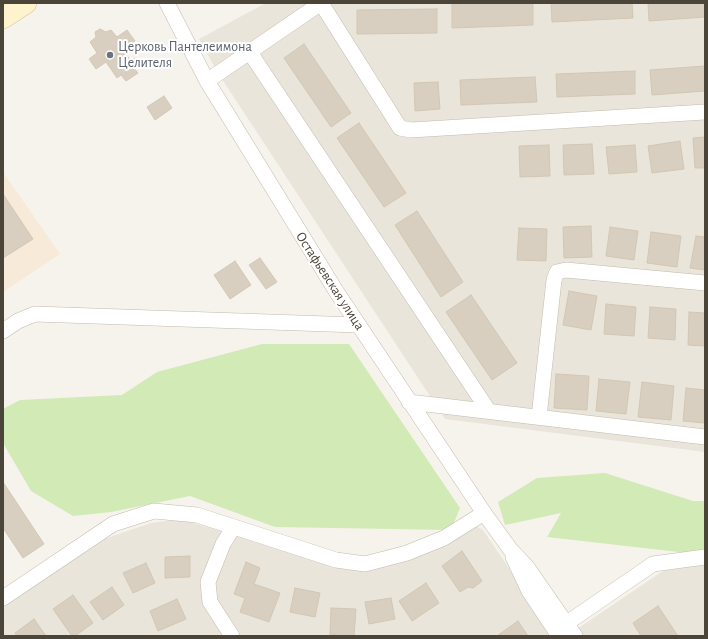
<!DOCTYPE html>
<html>
<head>
<meta charset="utf-8">
<style>
	body { margin:0 }
	#map { position:relative; width:708px; height:639px; overflow:hidden; background:#f6f3ec; font-family:"Alegreya Sans",sans-serif }
	canvas { display:block }
	.frame { position:absolute; inset:0; border:4px solid #4b4439; pointer-events:none }
</style>
</head>
<body>
<div id="map">
<canvas width="708" height="639"></canvas>
<div class="frame"></div>
</div>
<script>
const ctx = document.querySelector('canvas').getContext('2d');
ctx.lineJoin = 'round';
function paint(path, color) { ctx.fillStyle = color; ctx.fill(path, 'evenodd'); }
const shape = rows => new Path2D(rows.map(r => 'M' + r).join(''));
function trace(path, color, width, dash) { ctx.strokeStyle = color; ctx.lineWidth = width; ctx.lineCap = dash ? 'butt' : 'round'; ctx.setLineDash(dash || []); ctx.stroke(path); }
function label(font, color, halo, rows, align = 'center') {
  ctx.font = font + ' "Alegreya Sans",sans-serif'; ctx.lineWidth = 4; ctx.setLineDash([]); ctx.textBaseline = 'middle'; ctx.strokeStyle = halo; ctx.fillStyle = color; for (const [text, x, y, turn = 0] of rows) {
    ctx.save(); ctx.translate(x, y); ctx.rotate((+turn || 0) * Math.PI / 180); ctx.textAlign = isNaN(turn) ? turn : align; if (halo) ctx.strokeText(text, 0, 0); ctx.fillText(text, 0, 0); ctx.restore();
  }
}
paint(shape([
	[266,3,705,3,705,452,445,419,218,73,199,39],
	[172,520,190,522,357,567,470,527,478,527,483,530,555,636,3,636,3,607,104,539,151,523],
	[705,564,705,636,582,636,577,629,663,571]
]), '#eae5da');
paint(shape([
	[3,172,60,254,3,292]
]), '#f7ead8');
paint(shape([
	[262,344,349,344,460,508,451,530,275,527,190,496,111,512,73,516,31,491,3,443,3,409,20,400,122,395,157,372],
	[605,473,693,501,705,501,705,555,547,537,561,513,505,525,498,502,537,478]
]), '#d2eab5');
const building = shape([
	[452,3,533,3,533,25,452,28,452,3],
	[551,3,632,3,633,18,552,22,551,3],
	[648,3,705,3,705,17,649,21,648,3],
	[437,9,437,33,357,34,357,10,437,9],
	[100,29,106,32,111,30,117,37,127,30,135,41,122,49,131,61,135,58,139,63,133,67,138,73,126,81,121,75,117,78,106,62,96,69,89,59,97,53,90,42,96,37,95,32,100,29],
	[304,44,351,113,331,127,284,58,304,44],
	[705,66,705,91,652,95,650,70,705,66],
	[635,71,635,94,557,97,556,74,635,71],
	[535,77,537,102,461,105,460,80,535,77],
	[438,82,440,109,415,111,414,83,438,82],
	[164,96,172,108,155,120,147,107,164,96],
	[359,123,406,193,384,207,337,138,359,123],
	[705,137,705,168,695,168,693,138,705,137],
	[680,141,684,169,652,173,648,146,680,141],
	[592,144,594,174,564,175,563,145,592,144],
	[549,145,550,176,520,177,519,146,549,145],
	[635,145,637,172,609,174,606,147,635,145],
	[3,194,33,239,3,258,3,194],
	[417,211,463,282,441,297,395,225,417,211],
	[591,226,592,257,564,258,563,227,591,226],
	[610,227,638,231,634,260,606,256,610,227],
	[519,228,547,229,546,261,517,260,519,228],
	[651,232,681,236,677,267,647,263,651,232],
	[696,236,705,237,705,270,690,268,696,236],
	[260,258,277,282,266,289,249,265,260,258],
	[235,261,251,285,230,299,214,275,235,261],
	[569,291,597,296,591,330,563,325,569,291],
	[471,295,517,363,492,380,446,312,471,295],
	[606,304,636,307,634,336,604,334,606,304],
	[650,307,676,309,675,340,648,338,650,307],
	[689,312,705,313,705,346,688,345,689,312],
	[556,374,589,376,587,410,554,408,556,374],
	[599,379,630,382,626,414,596,411,599,379],
	[642,382,674,386,671,420,638,417,642,382],
	[686,388,705,390,705,423,683,421,686,388],
	[3,482,44,544,23,558,3,528,3,482],
	[462,551,482,581,473,588,468,587,460,592,442,566,462,551],
	[190,556,190,577,165,578,165,557,190,556],
	[246,562,260,568,254,584,280,593,269,622,240,612,245,598,234,594,246,562],
	[146,563,155,583,133,593,123,573,146,563],
	[426,583,439,603,412,621,399,601,426,583],
	[112,587,124,605,103,620,90,602,112,587],
	[295,588,320,593,315,617,290,612,295,588],
	[73,595,93,623,75,636,72,636,53,609,73,595],
	[391,598,395,619,369,624,365,602,391,598],
	[177,599,186,619,158,631,150,611,177,599],
	[658,606,678,636,641,636,633,623,658,606],
	[331,608,356,609,354,636,330,635,331,608],
	[34,619,46,636,17,636,15,633,34,619],
	[518,621,528,636,497,636,518,621]
]);
paint(building, '#d8cfc1');
trace(building, '#d3c7b4', 1);
const street = shape([
	[167,3,207,81,336,291,484,513,510,549,527,567,575,636],
	[321,3,400,128,411,130,705,112],
	[249,51,488,410],
	[207,81,321,3],
	[3,331,18,321,35,314,358,325],
	[409,402,705,437],
	[539,417,554,280,557,272,566,270,705,283],
	[513,557,529,591,559,636],
	[3,598,113,524,154,511,197,515,336,560,365,564,407,553,444,538,484,513],
	[567,623,653,564,705,557],
	[232,636,210,602,208,582,223,544,233,528]
]);
const secondary = shape([
	[3,18,26,3]
]);
trace(street, '#c2bbae', 16);
trace(secondary, '#d6c79b', 22);
trace(street, '#fff', 15);
trace(secondary, '#fff3cd', 21);
for (const [x, y, r, color] of [
	[110,55,4,"#6b7280"]
]) { const dot = new Path2D(); dot.arc(x, y, r, 0, 2 * Math.PI); ctx.fillStyle = color; ctx.fill(dot); trace(dot, '#fff', 1.5); }
label('14px', '#5b616d', '#fff', [
	["Церковь Пантелеимона",118,47],
	["Целителя",118,63]
], 'left');
label('14px', '#4b4439', '#fff', [
	["Остафьевская улица",330,281,57]
]);
</script>
</body>
</html>
